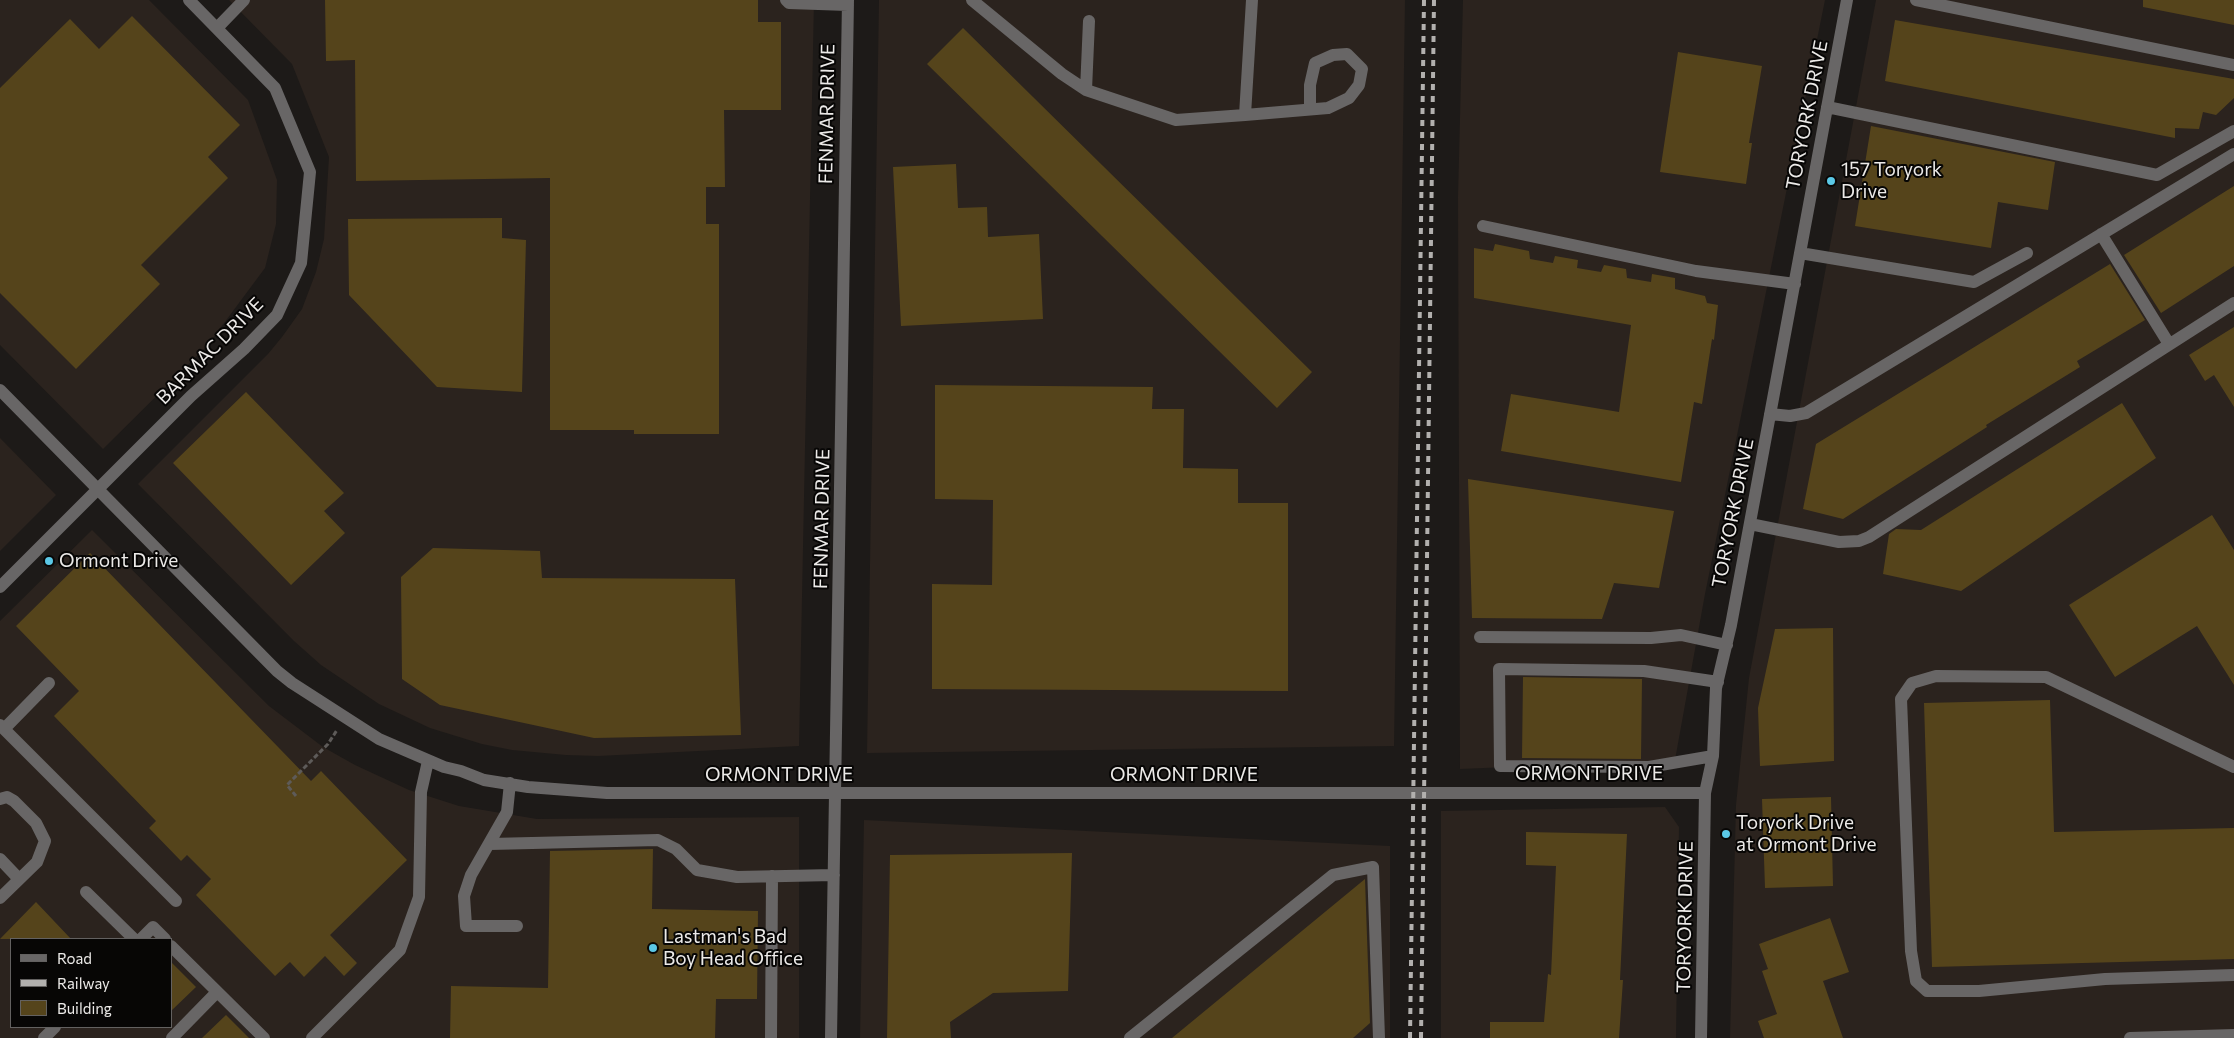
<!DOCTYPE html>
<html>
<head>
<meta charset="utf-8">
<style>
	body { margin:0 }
	#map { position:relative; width:2234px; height:1038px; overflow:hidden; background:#1d1a18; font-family:Commissioner,sans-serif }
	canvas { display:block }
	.legend { position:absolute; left:10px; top:938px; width:162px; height:90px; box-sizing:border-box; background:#070605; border:1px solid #636160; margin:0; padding:6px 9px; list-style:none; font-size:15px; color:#eceae8 }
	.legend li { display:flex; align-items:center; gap:10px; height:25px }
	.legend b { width:25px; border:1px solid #636160 }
</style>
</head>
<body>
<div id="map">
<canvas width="2234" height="1038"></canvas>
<ul class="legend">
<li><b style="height:6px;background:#686666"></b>Road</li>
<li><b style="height:6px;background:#b2b0ae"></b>Railway</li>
<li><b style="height:14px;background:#55441b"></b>Building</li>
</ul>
</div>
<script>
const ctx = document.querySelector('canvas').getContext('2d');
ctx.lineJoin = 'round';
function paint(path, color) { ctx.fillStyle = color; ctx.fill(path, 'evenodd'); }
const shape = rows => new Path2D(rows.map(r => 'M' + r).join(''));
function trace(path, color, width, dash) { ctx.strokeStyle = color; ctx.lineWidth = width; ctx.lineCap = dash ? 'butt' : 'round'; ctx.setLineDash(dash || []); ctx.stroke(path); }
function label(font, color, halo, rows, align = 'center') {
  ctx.font = font + ' Commissioner,sans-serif'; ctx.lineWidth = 4; ctx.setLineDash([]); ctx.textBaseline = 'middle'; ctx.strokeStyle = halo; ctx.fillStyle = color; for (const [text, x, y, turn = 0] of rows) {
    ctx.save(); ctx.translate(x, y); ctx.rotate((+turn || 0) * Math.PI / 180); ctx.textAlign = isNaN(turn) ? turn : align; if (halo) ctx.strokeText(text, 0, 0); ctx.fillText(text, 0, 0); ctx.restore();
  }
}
paint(shape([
	[0,0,149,0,248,100,277,180,276,224,265,268,207,346,103,449,0,345],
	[229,0,814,0,799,746,598,756,566,755,512,750,482,744,430,728,379,704,321,665,294,641,138,484,268,354,282,337,302,309,316,272,324,239,329,157,292,64],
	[879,0,1405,0,1394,746,867,753],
	[1463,0,1825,0,1705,594,1675,760,1460,769,1458,197],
	[1876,0,2234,0,2234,1038,1730,1038,1736,805,1749,678],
	[0,438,56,495,0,551],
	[92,530,269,706,323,747,355,765,409,790,459,806,537,819,799,817,799,1038,0,1038,0,621],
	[11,939,171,939,171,1027,11,1027],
	[1665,807,1679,827,1676,1038,1441,1038,1441,811],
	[864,820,1390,846,1390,1038,860,1038]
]), '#2b231e');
paint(shape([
	[325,0,758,0,758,22,781,22,781,110,724,110,725,187,706,187,706,224,719,224,719,434,634,434,634,430,550,430,550,178,356,181,355,60,326,61],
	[2143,0,2234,0,2234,25,2143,7],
	[132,16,240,125,208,157,228,178,141,265,160,284,76,369,0,293,0,88,70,19,99,49],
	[1895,20,2234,79,2234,98,2216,115,2203,112,2199,129,2175,128,2175,138,1885,81],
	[963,28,1312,372,1277,408,927,64],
	[1678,52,1762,66,1749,143,1752,143,1746,184,1660,172],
	[1871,126,2055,162,2048,210,1998,202,1991,248,1855,226],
	[956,164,958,208,987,207,988,237,1039,234,1043,319,901,326,893,167],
	[2234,186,2234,266,2161,313,2124,255],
	[502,218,502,238,526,240,522,392,437,387,349,295,348,219],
	[1495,244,1529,251,1530,259,1553,263,1555,256,1578,260,1577,268,1601,272,1604,265,1626,269,1627,278,1651,282,1652,274,1675,278,1675,289,1705,296,1707,303,1718,305,1714,340,1712,339,1702,404,1694,402,1681,482,1501,451,1511,394,1619,412,1631,325,1474,298,1474,248,1493,251],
	[2110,264,2145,320,2077,361,2080,367,1986,425,1987,427,1843,519,1803,509,1816,444],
	[2234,327,2234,407,2214,375,2205,381,2189,355],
	[935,385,1153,387,1152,409,1184,409,1183,468,1238,469,1238,503,1288,503,1288,691,932,689,932,584,992,585,993,500,935,499],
	[246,392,344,493,324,511,345,533,291,585,173,463],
	[2122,403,2156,458,1961,591,1883,574,1889,534,1896,529,1921,530],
	[1468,479,1674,511,1659,588,1614,583,1602,619,1472,618],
	[2212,515,2234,550,2234,685,2197,626,2115,677,2069,605],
	[433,548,540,551,542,578,735,579,741,735,594,738,440,705,402,679,401,577],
	[90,553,311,781,321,771,407,860,330,935,357,963,344,976,325,956,304,977,290,962,275,976,196,895,211,879,187,855,181,861,149,828,156,821,54,716,79,691,16,626],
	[1833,628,1834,761,1760,766,1758,708,1775,629],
	[1523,677,1642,679,1641,759,1522,758],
	[2050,700,2054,832,2234,828,2234,959,1932,967,1924,703],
	[1831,797,1833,886,1765,888,1762,799],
	[1526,832,1627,834,1620,980,1623,980,1619,1038,1490,1038,1490,1022,1544,1022,1548,974,1551,975,1556,866,1526,865],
	[653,849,652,909,758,911,757,999,716,999,715,1038,450,1038,451,986,548,988,550,851],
	[1072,853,1068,991,993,993,950,1022,951,1038,887,1038,890,855],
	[1365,879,1370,1023,1353,1038,1172,1038],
	[36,902,71,939,0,939],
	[1830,918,1849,972,1823,981,1843,1038,1764,1038,1758,1021,1777,1014,1762,971,1768,969,1759,944],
	[171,962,196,987,171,1011],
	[226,1015,249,1038,202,1038]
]), '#55441b');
trace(shape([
	[296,796,287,785,328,744,337,730]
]), '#5e5b59', 3, [5, 2.5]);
trace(shape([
	[786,0,789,3,848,5],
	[972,0,1062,74,1086,90,1176,120,1245,115,1252,0],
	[1916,0,2234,65],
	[217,28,244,0],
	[1086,90,1089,21],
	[1827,107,2157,175,2234,131],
	[1245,115,1328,108,1349,98,1359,85,1362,69,1347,54,1333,55,1315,63,1310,85,1310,109],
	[1483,226,1696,271,1795,284],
	[2101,234,2169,344],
	[1800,253,1974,282,2027,253],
	[0,390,277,671,292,683,379,739,444,767,461,771,484,780,528,787,607,793,1705,793],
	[1770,414,1790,416,1806,413,2234,154],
	[1750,524,1839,542,1859,541,1869,537,2234,303],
	[0,587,191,396,244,349,277,315,301,263,310,172,275,88,189,0],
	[1480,637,1651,638,1681,635,1727,645],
	[0,725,176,901],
	[4,729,49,683],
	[1713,756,1649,767,1500,766,1499,669,1644,671,1718,682],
	[2234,767,2046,677,1936,676,1912,683,1901,699,1911,951,1916,981,1927,991,1979,991,2105,979,2234,975],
	[510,783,507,812,471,875,464,896,466,926,517,926],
	[0,799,7,797,14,801,36,823,45,841,37,862,0,898],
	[490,844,658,840,676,849,697,870,737,877,834,875],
	[0,859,19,879],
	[86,892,134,939],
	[141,939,153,927,165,939],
	[171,946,264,1038],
	[44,1038,55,1027],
	[172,1038,217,992],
	[312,1038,400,950,419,897,421,792,428,761],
	[771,1038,772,876],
	[831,1038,848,0],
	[1130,1038,1333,875,1373,867,1379,1038],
	[1701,1038,1705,793,1713,756,1716,688,1731,625,1847,0],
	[2130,1038,2234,1035]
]), '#686666', 12);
trace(shape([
	[1410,1038,1424,0],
	[1421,1038,1434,0]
]), '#b2b0ae', 4, [6, 6]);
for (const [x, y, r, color] of [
	[1831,181,5,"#5bc8e6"],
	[49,561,5,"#5bc8e6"],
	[1726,834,5,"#5bc8e6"],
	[653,948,5,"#5bc8e6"]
]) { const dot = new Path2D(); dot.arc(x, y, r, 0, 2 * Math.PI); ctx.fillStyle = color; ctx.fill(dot); trace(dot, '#070605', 2); }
label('19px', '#eceae8', '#070605', [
	["FENMAR DRIVE",827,114,-89],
	["TORYORK DRIVE",1807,115,-79],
	["BARMAC DRIVE",210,351,-45],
	["TORYORK DRIVE",1733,513,-79],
	["FENMAR DRIVE",822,519,-89],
	["ORMONT DRIVE",1589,774],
	["ORMONT DRIVE",779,775],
	["ORMONT DRIVE",1184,775],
	["TORYORK DRIVE",1685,917,-89]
]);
label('19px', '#eceae8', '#070605', [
	["157 Toryork",1841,170],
	["Drive",1841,192],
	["Ormont Drive",59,561],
	["Toryork Drive",1736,823],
	["at Ormont Drive",1736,845],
	["Lastman's Bad",663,937],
	["Boy Head Office",663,959]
], 'left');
</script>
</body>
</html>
